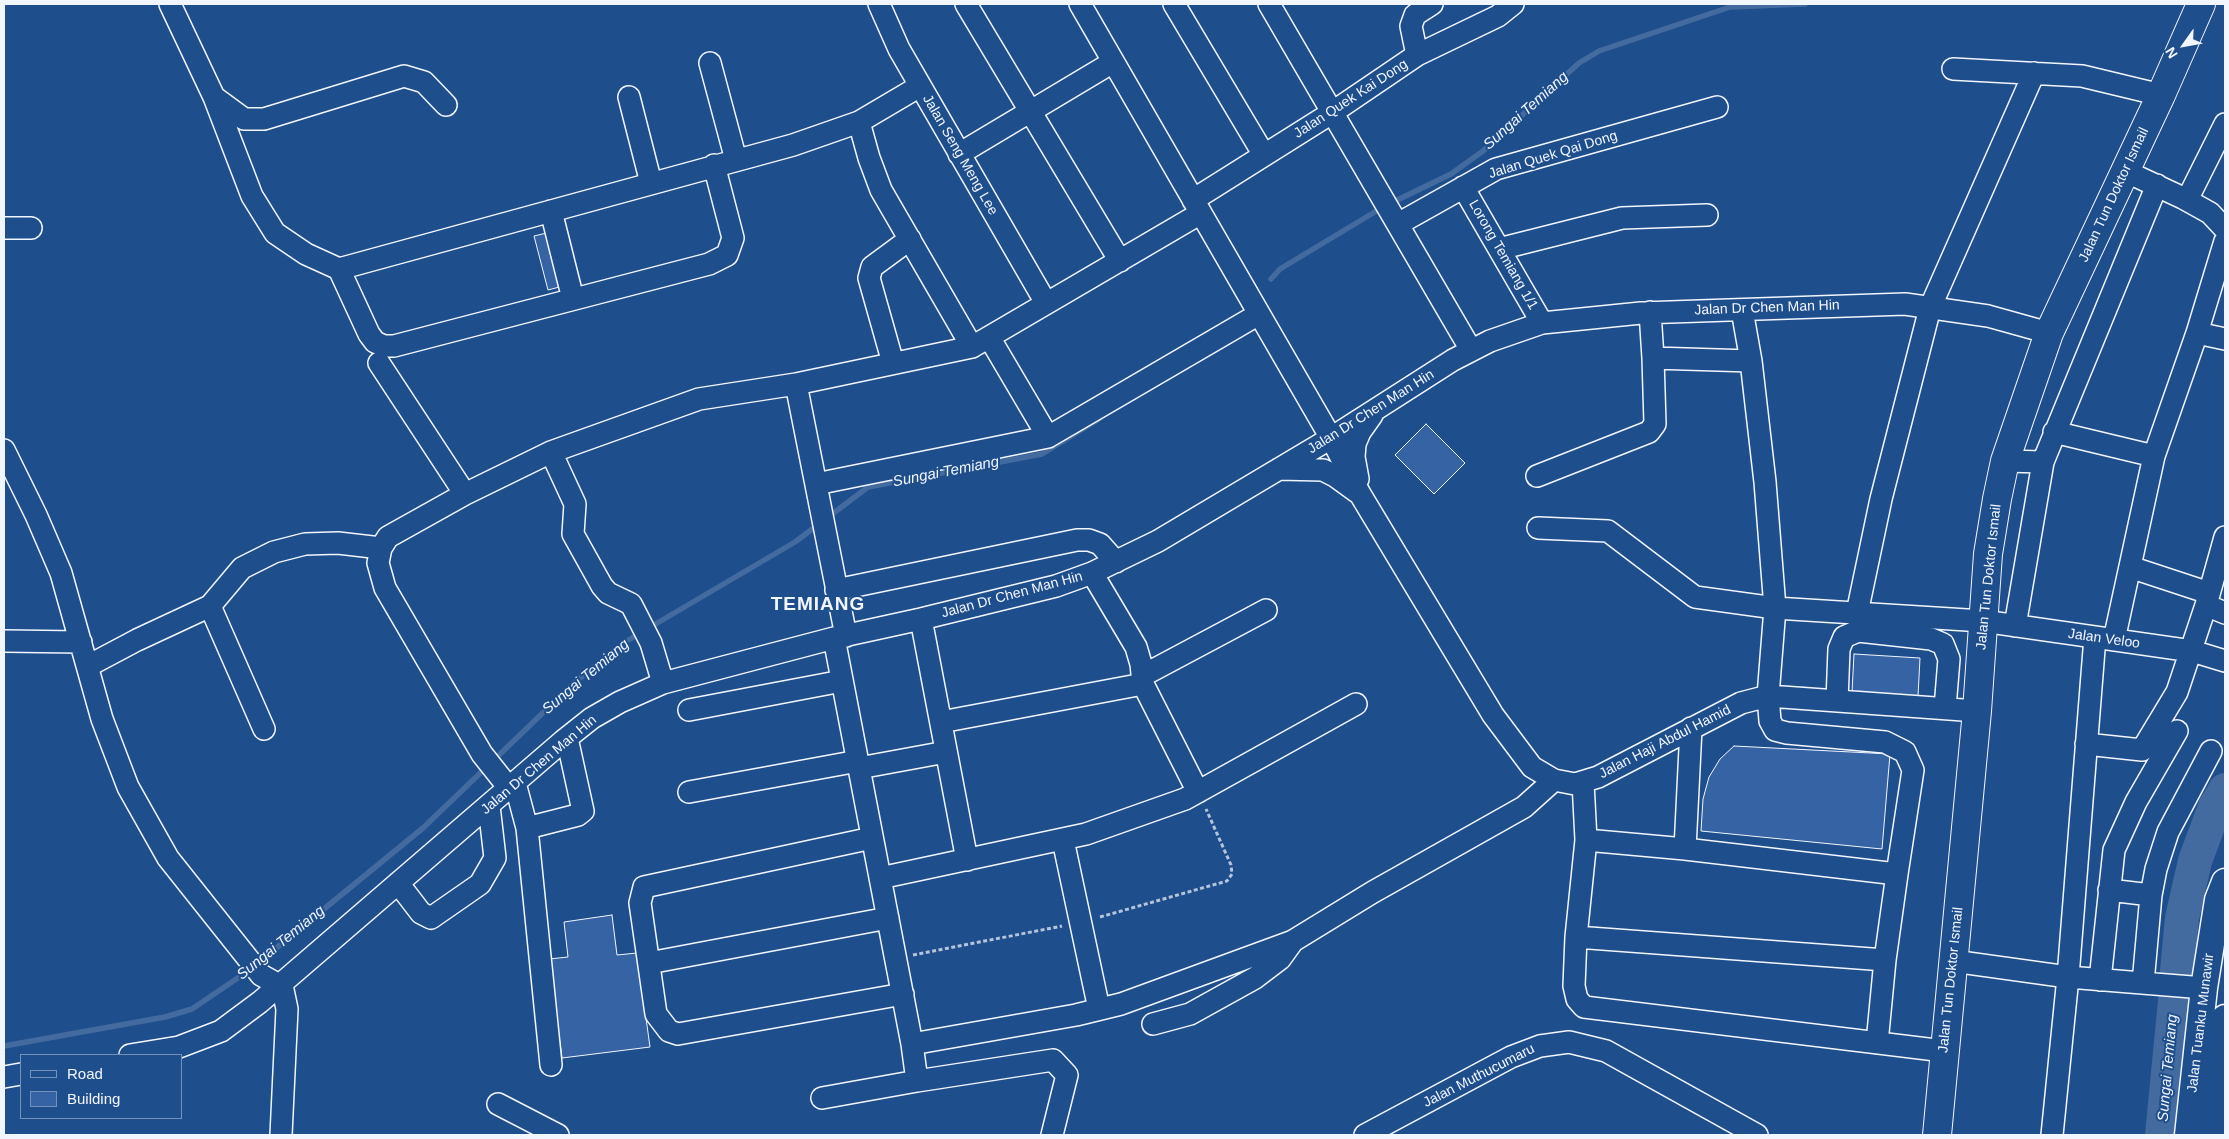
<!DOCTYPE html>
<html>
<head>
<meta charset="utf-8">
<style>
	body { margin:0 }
	#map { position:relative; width:2229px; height:1139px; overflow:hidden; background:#1f4e8c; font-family:Arial,sans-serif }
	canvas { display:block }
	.frame { position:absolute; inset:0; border:5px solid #f2f6ff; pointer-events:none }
	.legend { position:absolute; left:20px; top:1054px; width:162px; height:65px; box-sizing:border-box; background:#1f4e8c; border:1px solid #7391ba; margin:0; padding:6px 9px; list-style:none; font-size:15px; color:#f2f6ff }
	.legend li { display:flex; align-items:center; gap:10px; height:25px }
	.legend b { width:25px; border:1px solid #7391ba }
	.north { position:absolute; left:2159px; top:20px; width:50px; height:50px; -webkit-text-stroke:4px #1f4e8c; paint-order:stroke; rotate:238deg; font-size:14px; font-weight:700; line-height:20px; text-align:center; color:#f2f6ff }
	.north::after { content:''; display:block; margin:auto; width:18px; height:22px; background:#f2f6ff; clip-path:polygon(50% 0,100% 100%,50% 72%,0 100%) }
</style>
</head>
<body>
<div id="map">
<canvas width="2229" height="1139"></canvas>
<div class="frame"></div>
<ul class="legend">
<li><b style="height:6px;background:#1f4e8c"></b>Road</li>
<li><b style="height:14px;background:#3563a3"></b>Building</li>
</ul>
<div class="north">N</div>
</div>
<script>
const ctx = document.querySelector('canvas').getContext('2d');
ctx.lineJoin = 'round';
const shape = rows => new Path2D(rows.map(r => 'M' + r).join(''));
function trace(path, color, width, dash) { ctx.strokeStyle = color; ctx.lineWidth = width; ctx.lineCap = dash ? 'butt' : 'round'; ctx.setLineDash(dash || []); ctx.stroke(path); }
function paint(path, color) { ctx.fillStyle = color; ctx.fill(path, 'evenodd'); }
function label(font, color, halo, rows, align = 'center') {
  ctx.font = font + ' Arial,sans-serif'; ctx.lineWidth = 4; ctx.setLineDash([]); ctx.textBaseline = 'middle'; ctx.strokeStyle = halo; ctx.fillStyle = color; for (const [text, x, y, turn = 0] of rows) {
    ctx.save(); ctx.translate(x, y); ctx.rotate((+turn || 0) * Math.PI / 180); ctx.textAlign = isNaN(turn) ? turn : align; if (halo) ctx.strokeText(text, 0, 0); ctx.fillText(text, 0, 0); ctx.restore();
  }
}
trace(shape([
	[1391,203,1451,174,1483,151,1579,63,1599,51,1730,7,1805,4],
	[1271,279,1280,269,1383,207],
	[827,518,868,487,1042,454,1099,419],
	[258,963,423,828,574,683,625,642,795,542,819,524],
	[4,1046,165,1017,192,1009,251,969]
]), '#446ba0', 5.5);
trace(shape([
	[2177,971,2182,918,2195,861,2215,807,2225,790],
	[2162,1135,2175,1001]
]), '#446ba0', 34);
const building = shape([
	[551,232,567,285,548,290,534,236,551,232],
	[1426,424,1465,463,1434,494,1395,455,1426,424],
	[1854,654,1920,658,1918,696,1852,692,1854,654],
	[1734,746,1890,754,1882,849,1701,831,1703,799,1709,777,1720,759,1734,746],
	[612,915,617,955,637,953,650,1047,562,1058,549,959,568,957,564,922,612,915]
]);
paint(building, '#3563a3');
trace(building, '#f2f6ff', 1);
const minor = shape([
	[170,4,214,97,252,196,275,233,306,254,339,269,793,145,859,122,920,86],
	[879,4,899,49,1046,303],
	[966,4,1120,261],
	[1080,4,1331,438,1360,494,1493,715,1532,767,1554,780,1575,784,1598,777,1741,703,1768,696,1977,711],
	[1174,4,1264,155],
	[1269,4,1471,350],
	[1417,55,1411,26,1415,15,1432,4],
	[710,63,736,160],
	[1953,69,2082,76,2161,95],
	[214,97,244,119,264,119,404,76,424,82,446,105],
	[629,97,651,183],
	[859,122,869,158,881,190,972,347],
	[959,154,1113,62],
	[2125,171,2183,198,2210,213,2225,229],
	[1463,187,1542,323],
	[1193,200,1333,112,1417,55,1498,16,1513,4],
	[2187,200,2225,124],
	[551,211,573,299],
	[1398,224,1496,169,1717,107],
	[4,228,31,228],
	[1499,249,1622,218,1707,215],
	[339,269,369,334,375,342,384,346,394,346,709,264,727,255,733,238,714,165],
	[1742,310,1751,361,1765,482,1775,608,1768,696,1770,721,1775,730,1787,733,1885,742,1905,752,1913,770,1897,874],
	[1650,312,1653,358,1751,361],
	[2197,333,2225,339],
	[379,363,465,494],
	[893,363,869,278,872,267,910,239],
	[796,384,846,636],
	[2054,432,2154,456],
	[1048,437,1259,314],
	[4,450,36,515,61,573,102,719,128,787,168,858,261,975,279,985,283,990,287,1009,281,1135],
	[551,452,575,504,573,534,602,586,608,593,631,604,651,643,663,683],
	[2005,461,2043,462],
	[1279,469,1323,470,1335,476,1357,492],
	[1537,476,1649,432,1655,424,1653,358],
	[1358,479,1354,457,1355,444,1360,432,1372,415],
	[816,484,1048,437,989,337],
	[1538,528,1608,531,1695,597,1775,608,1983,621,2192,651,2225,661],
	[2130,567,2209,593],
	[1092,573,1136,647,1141,664,1143,684,1198,792],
	[836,590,1077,540,1089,540,1100,544,1116,562],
	[2206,605,2225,613],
	[210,606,264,729],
	[1857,613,1881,499,1930,308,2034,73],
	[921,619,967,860],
	[2015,626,2043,462,2157,185],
	[834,638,912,1044,917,1081],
	[2114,640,2154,456,2197,333,2225,241],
	[4,641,81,642],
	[88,666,137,640,210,606,242,568,274,552,305,544,338,543,381,548],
	[1142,676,1266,610],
	[1837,701,1839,649,1844,637,1858,631,1931,639,1943,644,1949,659,1945,708],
	[689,710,842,681],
	[941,722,1143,684],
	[1691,728,1685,849,1897,874,1885,960,1877,1043],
	[2086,744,2142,750,2177,692,2206,605,2225,537],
	[859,768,946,752],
	[1583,782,1586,840,1576,937,1574,986,1577,999,1584,1007,1944,1051],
	[515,783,527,828,578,815,583,811,567,738],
	[509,788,482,754,385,588,378,563,381,548,388,537,465,494,551,452,699,399,796,384,972,347,1201,213],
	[689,792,858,761],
	[527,828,551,1065],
	[872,838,644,887,640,903,656,1014,669,1031,678,1034,903,994],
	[1063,840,1099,1009],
	[1586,840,1685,849],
	[880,878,1086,834,1185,799,1356,704],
	[398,883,421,913,431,918,480,884,495,858,489,806],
	[2109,890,2151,895],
	[1576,937,1885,960],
	[1953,961,2068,977,2204,988],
	[649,963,888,918],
	[2100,980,2114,850,2136,802,2177,731],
	[2143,983,2151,895,2156,869,2168,832,2211,751],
	[1153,1024,1190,1014,1255,978,1280,959,1293,941],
	[912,1044,1076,1015,1121,1004,1293,941,1373,892,1524,807,1554,780],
	[130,1055,179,1047,221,1031,260,1002,563,741,592,718,620,702,663,683,834,638,921,619,1056,586,1092,573,1158,541,1331,438,1453,360,1490,341,1542,323,1641,313,1905,304,1988,316,2049,333],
	[4,1077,21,1074],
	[822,1098,917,1081,1053,1060,1067,1075,1052,1135],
	[498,1104,558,1135],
	[1365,1135,1511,1057,1540,1046,1569,1042,1606,1051,1757,1135],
	[2052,1135,2068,977,2095,637]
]);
const major = shape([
	[2188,1135,2204,988,2218,900,2225,882],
	[2214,1135,2225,1018]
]);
const highway = shape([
	[1937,1135,1977,711,1988,554,1997,499,2005,461,2049,333,2161,95,2201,4]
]);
trace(minor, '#f2f6ff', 24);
trace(major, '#f2f6ff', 29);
trace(highway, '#f2f6ff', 30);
trace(shape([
	[1100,917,1227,881,1232,874,1231,865,1206,809],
	[913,955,1062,926]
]), '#b3c4dc', 3, [4, 2.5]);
trace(minor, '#1f4e8c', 21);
trace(major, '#1f4e8c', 26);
trace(highway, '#1f4e8c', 28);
label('14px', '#f2f6ff', '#1f4e8c', [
	["Jalan Quek Kai Dong",1351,99,-33],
	["Jalan Seng Meng Lee",960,155,60],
	["Jalan Quek Qai Dong",1553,155,-17],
	["Jalan Tun Doktor Ismail",2114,195,-65],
	["Lorong Temiang 1/1",1503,255,60],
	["Jalan Dr Chen Man Hin",1767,308,-2],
	["Jalan Dr Chen Man Hin",1371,412,-32],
	["Jalan Tun Doktor Ismail",1989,577,-84],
	["Jalan Dr Chen Man Hin",1012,595,-15],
	["Jalan Veloo",2104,639,8],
	["Jalan Haji Abdul Hamid",1665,742,-27],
	["Jalan Dr Chen Man Hin",539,765,-40],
	["Jalan Tun Doktor Ismail",1951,980,-84],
	["Jalan Tuanku Munawir",2201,1023,-83],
	["Jalan Muthucumaru",1479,1076,-27]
]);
label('italic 15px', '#f2f6ff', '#1f4e8c', [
	["Sungai Temiang",1526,111,-42],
	["Sungai Temiang",946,472,-11],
	["Sungai Temiang",586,677,-40],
	["Sungai Temiang",281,943,-39],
	["Sungai Temiang",2168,1068,-85]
]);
ctx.letterSpacing = '1px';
label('bold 19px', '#f2f6ff', '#1f4e8c', [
	["TEMIANG",818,605]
]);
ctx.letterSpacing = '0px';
</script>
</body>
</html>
